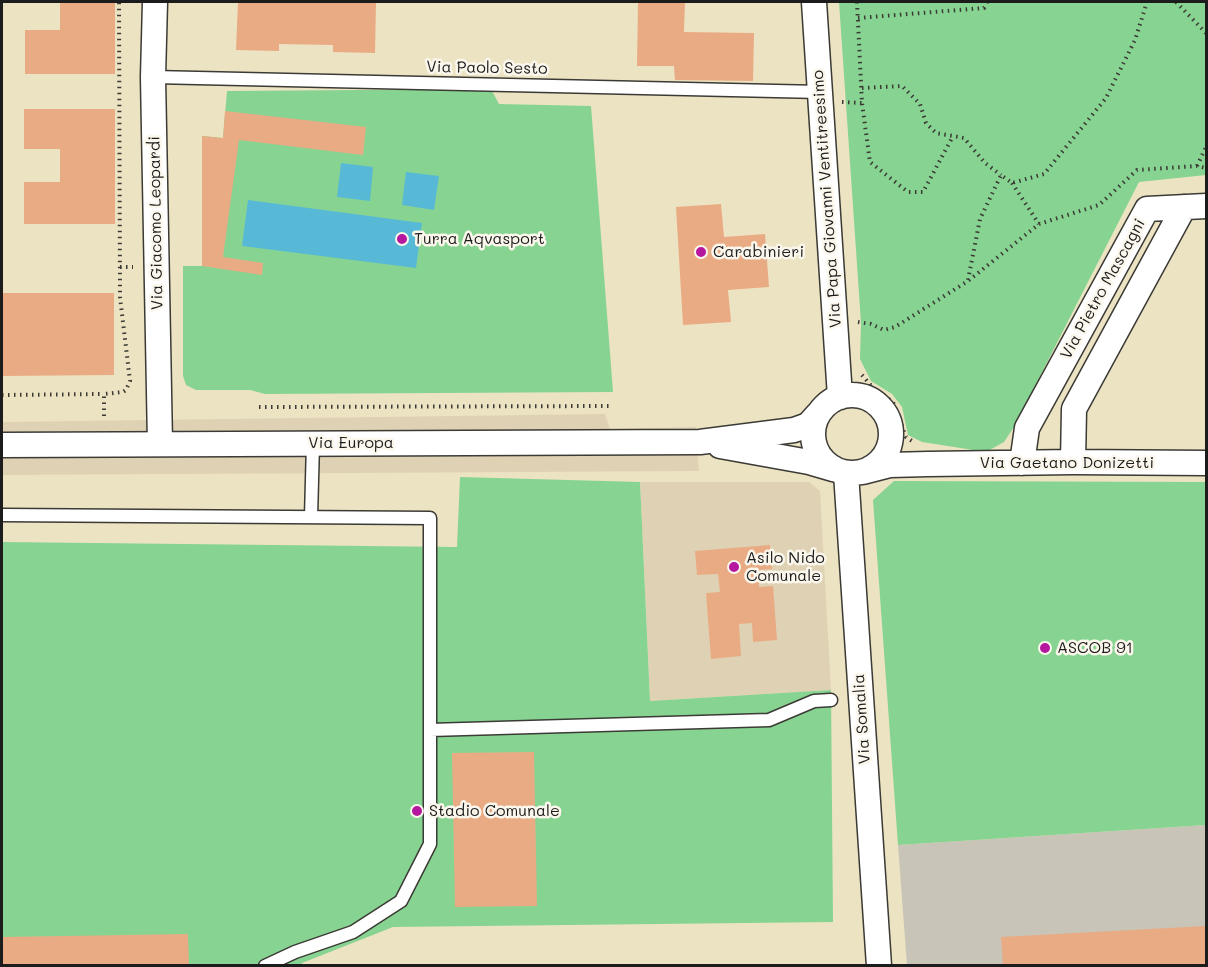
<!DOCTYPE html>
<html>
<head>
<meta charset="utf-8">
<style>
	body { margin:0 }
	#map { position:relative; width:1208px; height:967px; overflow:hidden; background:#ece3c2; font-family:Mali,sans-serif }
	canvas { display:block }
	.frame { position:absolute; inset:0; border:3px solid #1c1c1c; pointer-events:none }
</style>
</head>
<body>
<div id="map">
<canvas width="1208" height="967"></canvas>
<div class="frame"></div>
</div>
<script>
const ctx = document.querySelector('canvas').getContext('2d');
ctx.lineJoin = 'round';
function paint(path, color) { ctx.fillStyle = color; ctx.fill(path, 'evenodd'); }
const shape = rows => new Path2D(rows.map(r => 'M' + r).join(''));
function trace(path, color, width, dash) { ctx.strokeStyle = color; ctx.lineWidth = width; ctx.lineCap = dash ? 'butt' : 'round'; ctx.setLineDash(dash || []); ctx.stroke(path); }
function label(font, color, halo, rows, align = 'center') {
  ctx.font = font + ' Mali,sans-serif'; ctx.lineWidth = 5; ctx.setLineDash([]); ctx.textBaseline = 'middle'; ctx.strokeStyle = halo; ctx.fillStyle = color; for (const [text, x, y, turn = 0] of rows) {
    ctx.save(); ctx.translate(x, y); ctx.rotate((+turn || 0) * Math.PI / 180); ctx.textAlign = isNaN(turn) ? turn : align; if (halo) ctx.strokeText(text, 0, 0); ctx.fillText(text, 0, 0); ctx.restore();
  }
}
paint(shape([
	[605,414,610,429,696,427,699,471,2,475,2,422],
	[640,482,809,482,820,491,831,690,650,701]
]), '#dfd2b4');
paint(shape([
	[1206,825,1206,965,907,965,898,845]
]), '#c8c4b8');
paint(shape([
	[839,2,1206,2,1206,175,1139,182,1014,427,1004,442,986,452,922,442,908,435,902,407,892,394,871,381,860,359,861,323],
	[491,89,499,104,591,106,613,392,265,394,250,390,196,390,186,385,183,376,183,266,202,266,202,136,223,138,227,91],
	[460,477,640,482,650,701,831,690,833,922,393,927,302,963,301,965,2,966,2,542,457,547],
	[894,481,1206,482,1206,825,898,845,873,500]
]), '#87d492');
paint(shape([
	[341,163,373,167,370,201,337,197],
	[406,172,439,176,434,210,402,205],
	[248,200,422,223,416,268,242,246]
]), '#58b9d6');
paint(shape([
	[60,2,115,2,115,74,25,74,25,30,60,30],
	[238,2,376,2,375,53,333,52,333,45,279,44,279,51,236,50],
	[638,2,685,2,684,32,754,33,753,81,675,80,674,66,637,66],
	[24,109,115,109,115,224,24,224,24,182,60,182,60,149,24,149],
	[225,111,366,127,363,155,239,140,223,257,263,263,262,275,202,266,202,136,223,138],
	[721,204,724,237,765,234,769,287,728,290,731,322,683,325,676,207],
	[2,293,114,293,114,375,2,376],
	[770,545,772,569,758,570,759,587,773,586,777,640,753,642,752,623,739,624,741,656,711,659,706,593,720,592,718,574,697,575,695,551],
	[534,752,537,906,455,907,452,753],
	[1206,926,1206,966,1003,966,1001,937],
	[188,934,189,966,2,966,2,937]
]), '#e9ab84');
const lane = shape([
	[153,77,820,92],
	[2,515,430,518,430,844,401,901,353,932,295,952,265,966],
	[311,517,313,443],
	[430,730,769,720,814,701,831,700]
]);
const street = shape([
	[155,2,153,77,160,444],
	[814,2,840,397],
	'813 434a39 39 0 1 1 78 0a39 39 0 1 1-78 0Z',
	[2,445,700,442,794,430,808,425,817,415],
	[720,446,809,462,833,469],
	[1073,462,1074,409,1184,207],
	[1022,463,1027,428,1147,209,1206,206],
	[863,472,890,465,928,464,1073,462,1206,463],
	[846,473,879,966]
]);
trace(lane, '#3b3a35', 15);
trace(street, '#3b3a35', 27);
trace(shape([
	[857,2,862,103,870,162,908,192,923,192,952,138],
	[1176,2,1206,33],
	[858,18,984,8,987,2],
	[862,88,902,86,920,104,926,123,936,133,964,138,985,163,1001,175],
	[842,102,862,103],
	[1197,166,1206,147],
	[1012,183,1039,224],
	[120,267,133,267],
	[968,280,980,219,1001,175,1012,183,1044,174,1106,98,1135,40,1147,2],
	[858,322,871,324,884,330,895,327,968,281,1039,224,1099,205,1137,170,1197,166,1206,168],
	[862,375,873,388,893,402,906,437,912,441],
	[2,395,104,394],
	[259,407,612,406],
	[104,416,104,394,123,392,126,390,130,381,120,297,119,2]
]), '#3b3a35', 4, [1.5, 4.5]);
trace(lane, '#fff', 12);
trace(street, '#fff', 24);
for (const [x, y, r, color] of [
	[402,239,6,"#b5179e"],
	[701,252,6,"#b5179e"],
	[734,567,6,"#b5179e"],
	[1045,648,6,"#b5179e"],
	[417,811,6,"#b5179e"]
]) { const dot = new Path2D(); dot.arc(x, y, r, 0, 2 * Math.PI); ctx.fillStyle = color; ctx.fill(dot); trace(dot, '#fbf7ec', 2); }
label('16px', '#1c1c1c', '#fbf7ec', [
	["Via Paolo Sesto",487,68,1],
	["Via Papa Giovanni Ventitreesimo",827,199,-94],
	["Via Giacomo Leopardi",156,223,-91],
	["Via Pietro Mascagni",1103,289,-61],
	["Via Europa",351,443],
	["Via Gaetano Donizetti",1067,463],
	["Via Somalia",862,719,-94]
]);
label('16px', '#1c1c1c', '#fbf7ec', [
	["Turra Aqvasport",414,239],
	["Carabinieri",713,252],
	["Asilo Nido",746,558],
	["Comunale",746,576],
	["ASCOB 91",1057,648],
	["Stadio Comunale",429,811]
], 'left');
</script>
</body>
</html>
